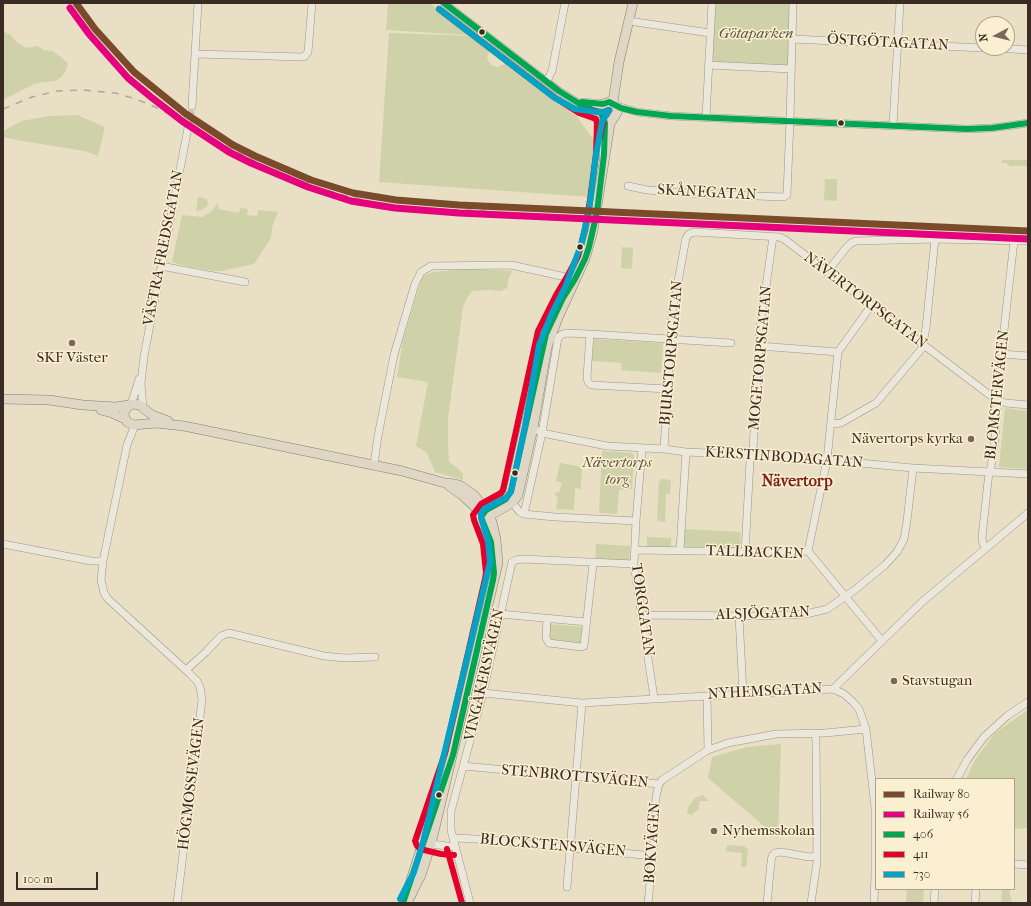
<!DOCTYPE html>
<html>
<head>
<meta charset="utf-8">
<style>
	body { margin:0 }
	#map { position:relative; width:1031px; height:906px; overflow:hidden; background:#e8dfc5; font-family:"IM FELL French Canon",serif }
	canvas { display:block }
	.frame { position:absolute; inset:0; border:4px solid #3a2b24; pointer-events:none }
	.legend { position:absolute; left:875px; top:778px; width:140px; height:112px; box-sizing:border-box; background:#faefd0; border:1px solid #ada18b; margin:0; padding:5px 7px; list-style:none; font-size:12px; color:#3a2b24 }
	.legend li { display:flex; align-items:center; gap:8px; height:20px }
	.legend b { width:20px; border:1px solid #ada18b }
	.north { position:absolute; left:975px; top:16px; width:40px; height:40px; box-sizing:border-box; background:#faefd0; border:1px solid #ada18b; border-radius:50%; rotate:263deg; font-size:11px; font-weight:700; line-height:16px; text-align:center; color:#3a2b24 }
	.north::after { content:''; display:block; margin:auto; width:14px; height:18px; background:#776a5c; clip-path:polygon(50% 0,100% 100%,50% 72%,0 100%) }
	.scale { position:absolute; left:16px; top:872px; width:82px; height:18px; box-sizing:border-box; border:2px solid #3a2b24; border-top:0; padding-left:5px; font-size:12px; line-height:14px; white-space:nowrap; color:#3a2b24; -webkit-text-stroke:3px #faefd0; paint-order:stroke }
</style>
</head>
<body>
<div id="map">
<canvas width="1031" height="906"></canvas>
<div class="frame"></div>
<ul class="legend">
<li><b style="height:5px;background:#7a4b2a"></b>Railway 80</li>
<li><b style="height:5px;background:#e5007d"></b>Railway 56</li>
<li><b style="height:5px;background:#00a651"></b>406</li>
<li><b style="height:5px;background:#e4002b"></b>411</li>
<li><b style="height:5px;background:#03a3c6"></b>730</li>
</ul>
<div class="north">N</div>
<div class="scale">100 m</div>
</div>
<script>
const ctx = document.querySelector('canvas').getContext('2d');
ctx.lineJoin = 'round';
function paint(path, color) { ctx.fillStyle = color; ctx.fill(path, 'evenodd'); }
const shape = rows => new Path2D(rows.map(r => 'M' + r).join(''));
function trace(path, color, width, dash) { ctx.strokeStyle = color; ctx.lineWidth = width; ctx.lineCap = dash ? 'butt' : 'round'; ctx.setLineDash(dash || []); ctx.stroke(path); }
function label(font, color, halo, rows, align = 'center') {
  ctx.font = font + ' "IM FELL French Canon",serif'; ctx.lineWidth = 3; ctx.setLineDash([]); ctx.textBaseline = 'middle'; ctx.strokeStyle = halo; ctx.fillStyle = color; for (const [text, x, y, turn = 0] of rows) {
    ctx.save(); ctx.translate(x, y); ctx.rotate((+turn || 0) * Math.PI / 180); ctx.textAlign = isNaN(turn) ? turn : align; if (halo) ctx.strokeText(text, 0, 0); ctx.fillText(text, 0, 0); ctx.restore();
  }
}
paint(shape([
	[388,3,429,3,466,31,469,35,386,30],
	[715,3,787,3,790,6,789,63,785,67,710,64],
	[3,31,11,35,16,42,26,48,37,46,44,50,53,51,68,63,66,71,60,78,55,81,36,83,3,100],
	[389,33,472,36,490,50,487,58,491,65,497,67,503,65,505,62,576,116,594,140,592,197,379,182],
	[77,115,105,127,98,156,85,151,22,141,3,137,3,131,22,121,49,116],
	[1002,160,1028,160,1028,166,1010,166,1007,163,1002,163],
	[825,179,837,179,837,201,824,200],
	[200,197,207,199,208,205,202,210,196,211,198,198],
	[218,203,218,209,239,213,240,208,248,209,247,215,257,216,258,210,278,212,272,227,271,238,254,264,221,271,215,271,190,267,172,262,182,215,202,217,211,212],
	[622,247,633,248,632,269,621,268],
	[470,269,512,271,508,280,507,288,500,291,491,290,472,291,467,298,463,307,448,418,448,447,449,462,455,466,463,474,463,480,435,472,427,453,416,446,428,382,397,377,403,340,422,277,433,272],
	[594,339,663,343,661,373,621,370,621,363,592,361],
	[1005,408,1028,411,1028,469,999,467],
	[602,451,631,453,634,455,632,489,619,490,617,514,599,513],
	[560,463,582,467,581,489,575,488,574,510,556,509,558,497,555,496,556,492,559,493,562,483,556,481],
	[662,479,671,480,670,494,666,494,665,522,657,521,659,482],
	[684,529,741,532,740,547,738,550,685,548,683,546],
	[647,537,671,538,671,548,647,547],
	[596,544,630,546,629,563,595,561],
	[549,624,583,627,581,646,547,642],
	[1028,710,1028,828,1014,829,1014,779,966,779,975,760,995,733],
	[781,744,778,838,708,778,712,757,747,747],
	[703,795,709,801,700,801,698,810,691,815,687,813,688,807,695,798],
	[727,845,744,846,747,849,748,852,746,867,741,867,742,853,726,851],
	[907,889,924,889,923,903,906,903],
	[1002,889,1009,889,1012,903,1001,903]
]), '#cfd1a8');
trace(shape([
	[188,128,192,106]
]), '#c5bba5', 7, [7, 3.5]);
const minor = shape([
	[444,3,559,91,583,106,601,113],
	[629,21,710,33],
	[792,39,983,48],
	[996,48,1028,50],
	[196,54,304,57,308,52,312,3],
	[708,65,791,69],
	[547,81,552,71,565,3],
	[583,102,603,104],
	[192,106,198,3],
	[617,106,637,112,671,116,967,129,992,128,1028,123],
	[706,117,712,3],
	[893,125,900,3],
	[628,186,647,190,702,194,784,197,787,195,790,120,793,3],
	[161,266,245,282],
	[827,272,846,248,851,243,856,241,935,239,1028,241],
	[590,334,587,377,588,382,591,385,668,389],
	[921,343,924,338,926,328,935,239],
	[759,346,838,352],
	[1002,354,1028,356],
	[131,405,139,379],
	[143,409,141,383,144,356,188,128],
	[831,424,841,423,876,403,924,346],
	[135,425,127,445,103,561,101,580,104,593,108,599,189,673,197,681,200,687,202,700,201,708,177,903],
	[533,428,542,433,607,446,664,449,686,452,751,455,827,460,913,468,1028,474],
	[642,449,636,521,634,564,654,698],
	[664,449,672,314,686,238,689,234,694,232,763,236,779,237,784,239,991,396,999,401,1006,403,1028,405],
	[374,465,378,436,394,355,415,284,421,272,431,266,511,265,575,279],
	[512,503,520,512,524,514,555,517,636,521],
	[524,514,542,433,557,344,558,338,561,335,566,333,590,334,731,343],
	[3,544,91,561,103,561],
	[986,548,983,544,982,537,989,472,991,467,995,437,1003,339,1014,241],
	[635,550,760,552,808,551,882,641],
	[680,550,686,452],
	[808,551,827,460,838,352,871,306],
	[745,552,750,461,753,449,760,329,773,237],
	[500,614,587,622],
	[642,615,758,616,806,614,827,609,856,589,885,565,897,552,904,539,907,521,913,468],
	[739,616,743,693],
	[547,619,546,638,549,643,581,647,584,646,593,563],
	[186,670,206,652,221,636,229,633,324,656,345,658,375,657],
	[833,689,844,694,853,702,859,709,866,729,875,808,875,873,874,903],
	[483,693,582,703,833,689,922,602,1028,513],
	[707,696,708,750],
	[463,766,659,784],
	[957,779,967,760,984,737,1007,716,1028,702],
	[453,839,459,838,490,840,643,855,653,854],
	[431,844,455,847],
	[1014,864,1028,865],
	[567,887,582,703],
	[470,903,451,830,451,811,483,693,512,562,516,560,522,559,634,564],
	[648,903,653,854,656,797,659,784,662,780,708,750,728,743,776,734,825,733,866,729],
	[767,903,771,862,772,856,775,853,781,852,809,857,817,856],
	[811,903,817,862,816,740,815,733],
	[934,903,935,889],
	[975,903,976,889]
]);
const major = shape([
	[613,102,619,62,633,3],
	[3,399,49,400,83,405,116,407,135,404,141,406,152,415,168,421],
	[129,406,125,410,124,416,127,422,134,425,156,423,184,426,402,471,445,483,455,484,461,486,474,495,486,510,492,522,496,539,498,563,431,844,421,875,407,903],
	[101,410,112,413,125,419],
	[448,485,462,495,475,507,485,527,492,550],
	[483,514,486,510,506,499,510,494,534,388],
	[481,517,489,516,512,503,518,495,533,428,547,347,558,318,585,259,593,231,610,124,618,111,616,105,609,102,603,104,600,109,602,115,604,118,605,123,604,155],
	[406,896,436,801]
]);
trace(minor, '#9c9586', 8);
trace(major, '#847e70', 10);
trace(minor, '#ebe7da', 7);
trace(major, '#dfd6c5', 9);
trace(shape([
	[3,109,32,97,57,91,83,90,115,93,136,99,160,109,233,150,287,177,339,194,380,204,443,210,486,210,523,208],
	[480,215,495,216]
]), '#aca89d', 1.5, [7, 7]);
trace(shape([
	[582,102,603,104,609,102,621,108,637,112,671,116,967,129,992,128,1028,123],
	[403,903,453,755,493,580,494,573,491,542,481,517,486,510,506,499,511,491,546,334,563,298,575,279,585,259,589,247,597,212,604,155,605,123,601,113,583,106,559,91,444,3]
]), '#00a651', 6);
trace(shape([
	[439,9,554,97,579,113,596,119,597,124,596,154,590,200,585,229,578,256,568,275,556,295,538,331,503,490,501,493,481,504,473,515,474,520,483,544,486,573,485,579,445,753,415,841,417,846,420,849,441,854,454,855],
	[581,110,603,112,609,110,604,118,600,137],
	[447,849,462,903]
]), '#e4002b', 6);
trace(shape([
	[400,899,414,872,423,842,490,562,488,541,481,518,481,514,484,509,507,497,511,492,525,426,539,345,551,315,566,285,581,245,589,211,596,154,602,122,609,110,604,112,597,112,575,109,555,98,439,9]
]), '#03a3c6', 6);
trace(shape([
	[76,3,95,29,134,72,186,114,233,145,255,156,311,180,353,193,396,200,459,205,1028,231]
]), '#7a4b2a', 7);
trace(shape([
	[70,8,89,34,128,78,151,97,182,121,229,152,251,163,308,187,351,201,395,208,459,213,1028,239]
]), '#e5007d', 7);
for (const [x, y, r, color] of [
	[482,32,3.5,"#3a2b24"],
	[841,123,3.5,"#3a2b24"],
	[580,247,3.5,"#3a2b24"],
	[72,343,4,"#776a5c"],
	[971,439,4,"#776a5c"],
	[515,473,3.5,"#3a2b24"],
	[894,681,4,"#776a5c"],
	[439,795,3.5,"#3a2b24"],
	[714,831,4,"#776a5c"]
]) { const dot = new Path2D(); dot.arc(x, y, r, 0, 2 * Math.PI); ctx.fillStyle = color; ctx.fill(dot); trace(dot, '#faefd0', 1.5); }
label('italic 15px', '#5a523f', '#faefd0', [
	["Götaparken",756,34],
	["Nävertorps",617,463],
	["torg",617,480]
]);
label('15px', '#3a2b24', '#faefd0', [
	["ÖSTGÖTAGATAN",888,43,3],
	["SKÅNEGATAN",707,193,3],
	["VÄSTRA FREDSGATAN",164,248,-79],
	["NÄVERTORPSGATAN",865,301,37],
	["BJURSTORPSGATAN",672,353,-85],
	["MOGETORPSGATAN",761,358,-85],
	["BLOMSTERVÄGEN",998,395,-84],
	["KERSTINBODAGATAN",784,458,4],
	["TALLBACKEN",755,553,2],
	["TORGGATAN",642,610,82],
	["ALSJÖGATAN",763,614,-2],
	["VINGÅKERSVÄGEN",485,675,-77],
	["NYHEMSGATAN",765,692,-3],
	["STENBROTTSVÄGEN",575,777,5],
	["HÖGMOSSEVÄGEN",192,784,-83],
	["BOKVÄGEN",653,843,-86],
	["BLOCKSTENSVÄGEN",553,846,5]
]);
label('15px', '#3a2b24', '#faefd0', [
	["SKF Väster",72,358,"center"],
	["Nävertorps kyrka",963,439,"right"],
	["Stavstugan",902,681],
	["Nyhemsskolan",722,831]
], 'left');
label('bold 16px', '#7a1f14', '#faefd0', [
	["Nävertorp",797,482]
]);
</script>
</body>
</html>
